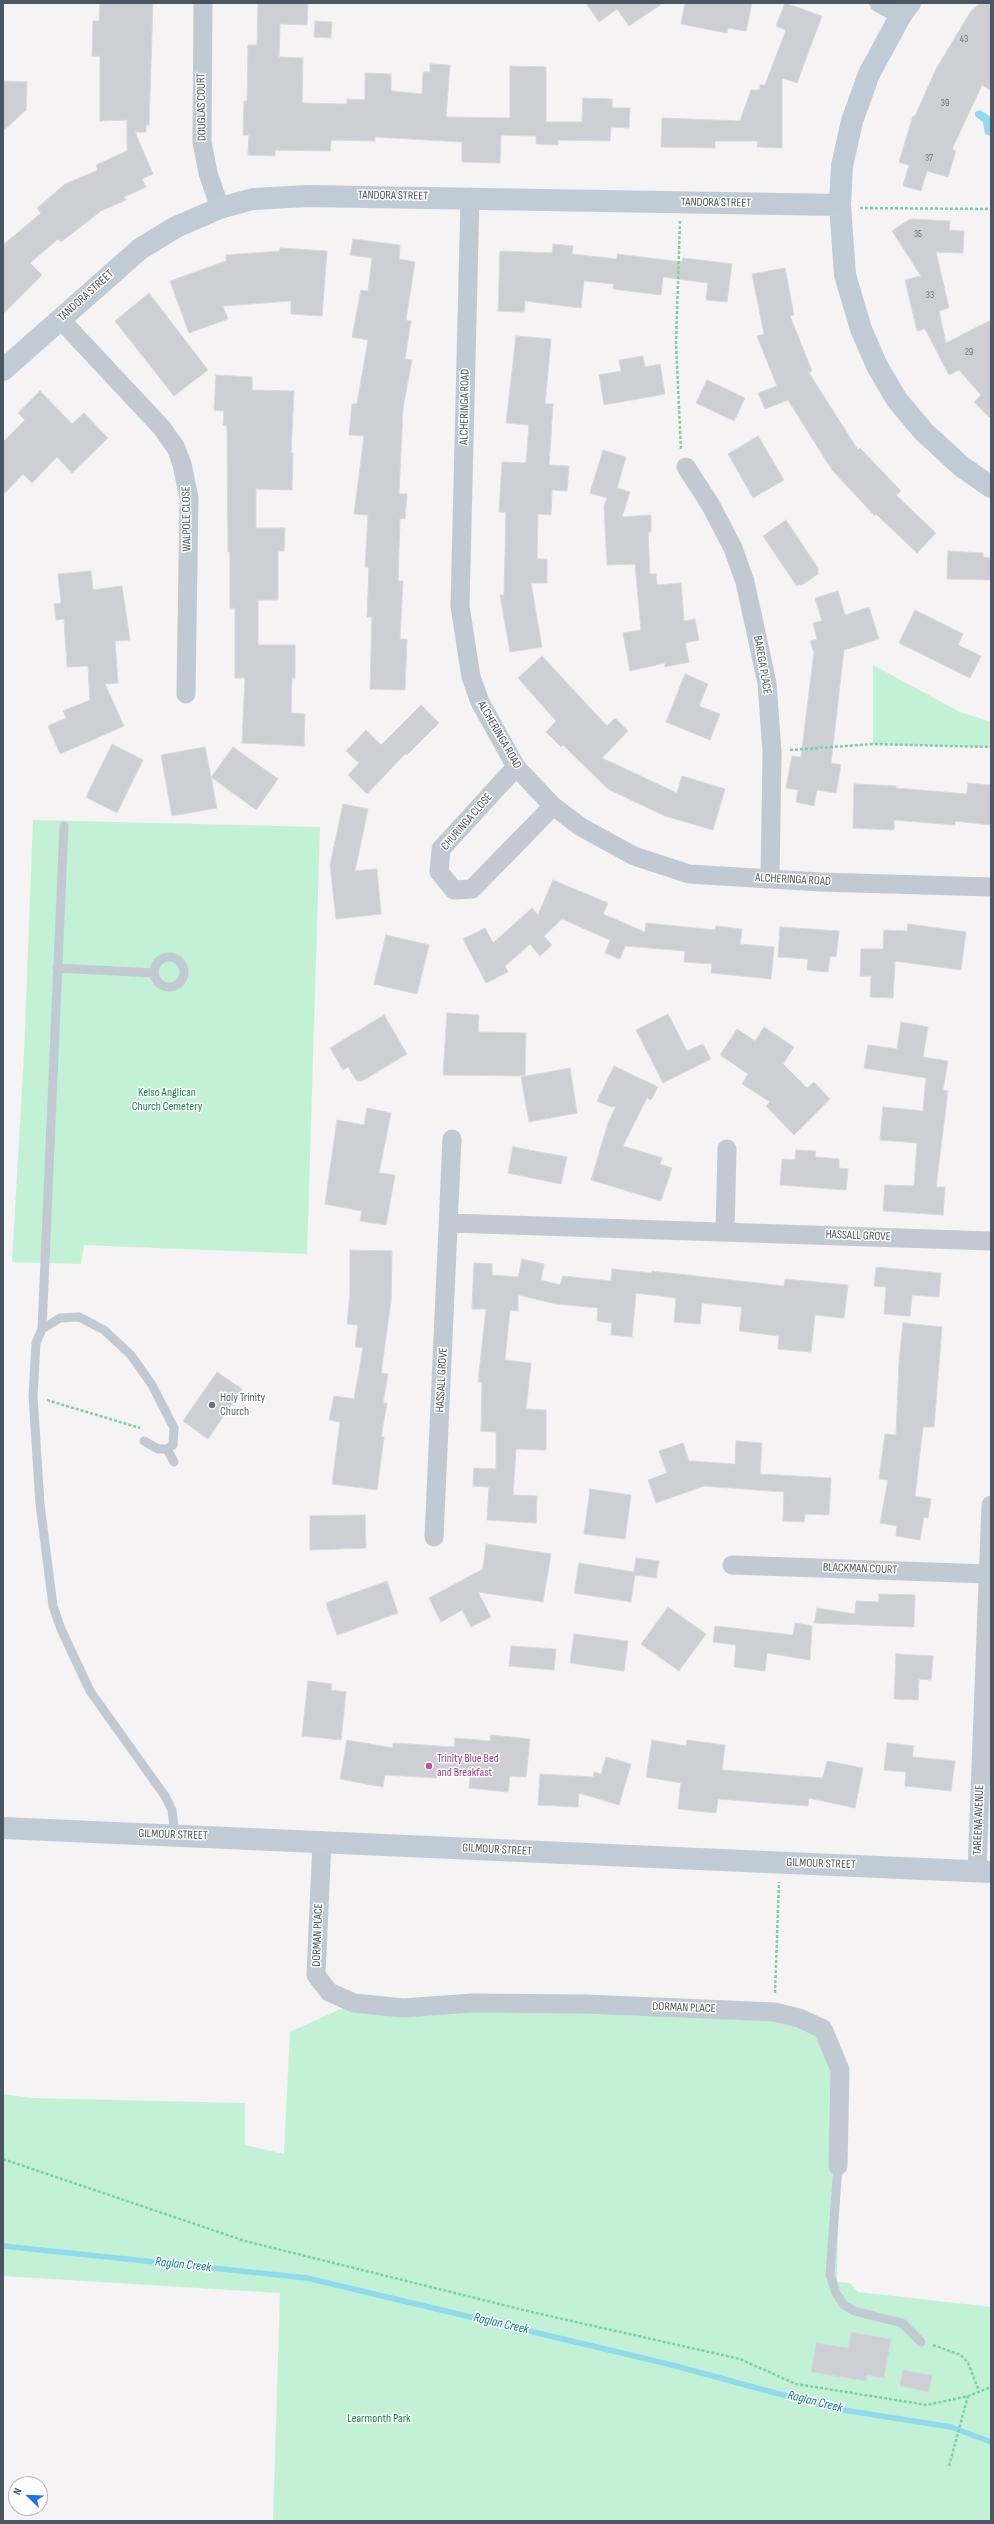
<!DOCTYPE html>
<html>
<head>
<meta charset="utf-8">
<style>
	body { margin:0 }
	#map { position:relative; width:994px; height:2524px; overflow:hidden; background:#f5f3f3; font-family:"Sofia Sans Condensed",sans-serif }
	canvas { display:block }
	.frame { position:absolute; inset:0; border:4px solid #4a5661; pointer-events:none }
	.north { position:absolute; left:8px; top:2476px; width:40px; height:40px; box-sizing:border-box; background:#fff; border:1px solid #b7bbc0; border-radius:50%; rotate:293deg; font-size:11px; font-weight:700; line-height:16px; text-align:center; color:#4a5661 }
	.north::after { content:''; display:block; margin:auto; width:14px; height:18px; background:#1a73e8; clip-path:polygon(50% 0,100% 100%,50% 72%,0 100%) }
</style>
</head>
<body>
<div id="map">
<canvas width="994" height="2524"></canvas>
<div class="frame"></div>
<div class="north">N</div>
</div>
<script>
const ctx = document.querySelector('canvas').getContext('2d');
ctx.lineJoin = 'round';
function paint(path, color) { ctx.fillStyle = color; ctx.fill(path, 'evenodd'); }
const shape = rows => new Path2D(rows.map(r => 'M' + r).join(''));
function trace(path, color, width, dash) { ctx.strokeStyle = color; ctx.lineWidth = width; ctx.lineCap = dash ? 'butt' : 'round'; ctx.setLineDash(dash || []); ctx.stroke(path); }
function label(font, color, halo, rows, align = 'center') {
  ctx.font = font + ' "Sofia Sans Condensed",sans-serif'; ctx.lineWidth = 3; ctx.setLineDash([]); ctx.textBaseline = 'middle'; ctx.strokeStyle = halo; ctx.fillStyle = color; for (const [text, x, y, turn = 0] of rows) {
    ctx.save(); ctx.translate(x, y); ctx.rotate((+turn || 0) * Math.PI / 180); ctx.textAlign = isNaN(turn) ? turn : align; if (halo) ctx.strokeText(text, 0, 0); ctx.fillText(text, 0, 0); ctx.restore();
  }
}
paint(shape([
	[873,665,960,712,991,722,991,747,873,744],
	[33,820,320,827,307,1254,84,1245,81,1264,12,1262,24,1054],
	[354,2003,775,2012,823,2029,840,2070,837,2282,850,2283,858,2292,991,2307,991,2521,273,2521,280,2293,3,2276,3,2094,32,2098,245,2103,245,2145,284,2154,290,2032]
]), '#c3f1d5');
paint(shape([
	[980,110,991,117,991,136,985,134,983,122,975,116,975,112]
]), '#90daee');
trace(shape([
	[3,2246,307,2278,672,2365,831,2408,951,2427,991,2442]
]), '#90daee', 5.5);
const building = shape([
	[100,3,153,3,149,125,146,125,146,132,135,132,153,174,142,179,146,187,124,197,126,200,101,211,61,242,58,239,30,263,42,275,3,314,3,245,41,213,37,208,65,184,98,170,96,165,127,151,127,120,100,121,100,56,92,56,93,21,99,21,100,3],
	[258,3,308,3,307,25,280,24,279,57,303,58,302,103,347,104,347,99,365,100,365,73,391,74,391,91,422,94,423,72,430,72,430,64,450,65,446,117,510,118,510,66,546,67,546,122,582,122,583,98,612,99,612,108,630,108,629,128,611,127,610,141,558,140,558,145,536,144,536,136,501,135,500,163,462,162,462,142,375,137,375,141,331,140,330,151,275,150,275,156,248,155,249,135,243,135,244,101,247,101,248,45,257,45,258,3],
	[586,3,663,3,629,26,617,9,599,22,586,3],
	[685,3,752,3,746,31,728,28,727,33,681,24,685,3],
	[785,3,822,16,797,83,782,78,782,148,757,147,758,141,715,141,715,148,661,147,662,118,740,121,751,90,760,90,760,85,765,85,786,30,776,26,785,3],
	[981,3,991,3,991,91,982,85,952,149,956,151,948,177,927,171,921,191,903,186,909,165,899,162,913,116,915,116,936,69,971,11,981,3],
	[315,21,332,22,331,38,314,37,315,21],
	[3,81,27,82,26,110,3,131,3,81],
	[910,219,950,221,949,230,964,231,963,253,936,252,949,308,939,311,946,343,991,320,991,419,974,402,981,395,959,370,949,375,925,329,917,331,905,280,921,276,892,231,910,219],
	[353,239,400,245,399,259,415,262,406,320,411,321,405,359,412,360,403,408,399,494,407,494,405,519,400,518,398,581,403,581,400,639,407,639,405,690,370,689,372,617,367,617,369,568,365,567,368,515,354,514,364,436,349,435,352,404,357,404,368,340,352,337,361,290,368,291,372,258,350,255,353,239],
	[553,244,573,246,572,254,617,259,617,254,682,262,683,258,732,264,727,302,706,300,708,283,663,277,661,295,613,289,614,284,584,281,581,308,525,301,524,312,498,311,500,251,552,253,553,244],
	[280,248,327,251,322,316,291,314,291,301,223,306,228,319,189,333,170,281,226,261,226,255,280,251,280,248],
	[785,268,794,315,790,316,812,371,809,373,858,450,860,448,901,491,896,495,936,533,917,553,876,514,875,516,832,470,788,400,765,409,758,393,777,386,757,336,764,334,752,274,785,268],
	[149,293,208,370,174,396,115,321,149,293],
	[516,336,551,339,545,404,553,404,549,465,569,466,567,491,552,490,551,515,538,514,537,559,547,559,547,583,531,583,542,647,510,652,500,595,504,595,506,512,499,512,502,462,526,463,529,425,506,423,516,336],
	[643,356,645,367,660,364,665,394,604,405,599,375,621,371,619,360,643,356],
	[216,375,252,377,252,390,294,391,291,453,293,453,292,490,256,489,256,528,285,528,284,551,278,551,278,600,258,600,258,645,295,645,295,678,292,678,291,713,305,714,304,746,242,743,245,678,235,678,235,608,230,608,230,552,228,552,227,426,223,425,224,411,214,410,216,375],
	[707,380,745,398,734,421,696,403,707,380],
	[40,391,72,424,84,413,108,438,72,473,57,457,32,483,23,474,3,495,3,442,25,420,18,413,40,391],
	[758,436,784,480,753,498,728,454,758,436],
	[603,450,626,457,617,488,630,492,622,517,651,515,651,532,648,532,650,574,656,574,657,585,681,583,684,621,695,619,699,640,685,643,689,662,665,667,665,663,630,671,623,633,641,630,635,564,607,565,604,506,607,498,590,493,603,450],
	[786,520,818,568,818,574,802,585,796,585,763,536,786,520],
	[948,551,983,553,983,557,991,558,991,580,947,579,948,551],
	[91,571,93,590,122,586,130,640,115,641,118,683,105,684,124,726,60,754,48,726,66,718,63,711,90,700,88,666,67,667,64,619,56,620,54,604,61,603,58,574,91,571],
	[838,591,845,615,869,607,879,639,844,650,831,763,841,765,836,793,817,790,814,806,796,802,798,790,786,788,792,756,801,757,814,652,810,641,817,639,813,623,822,621,815,598,838,591],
	[915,610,963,634,958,645,981,656,970,678,899,643,915,610],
	[542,656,607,726,615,718,628,731,602,758,677,793,682,776,725,789,713,830,665,816,608,789,563,745,561,747,546,732,556,721,518,678,542,656],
	[685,674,708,684,699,706,720,714,710,740,666,722,685,674],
	[421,705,439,723,407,755,405,754,367,794,348,775,359,763,346,751,366,730,381,745,421,705],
	[112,744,143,760,117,813,86,797,112,744],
	[205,747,211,777,233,747,278,779,256,810,211,777,217,808,172,816,161,755,205,747],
	[968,783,991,785,991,825,955,821,955,825,894,820,894,830,853,828,854,784,896,786,896,788,967,794,968,783],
	[343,804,368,809,355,871,377,869,381,914,336,919,330,865,343,804],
	[553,880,608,903,603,914,645,932,646,923,715,930,716,926,742,929,740,944,774,947,771,979,711,973,712,964,684,962,685,951,625,946,620,959,605,953,610,940,562,919,544,936,552,945,540,956,530,944,505,966,508,972,486,983,463,939,485,928,493,943,532,908,538,915,553,880],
	[908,924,966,932,961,970,895,961,893,998,870,997,871,976,860,976,861,949,883,949,884,930,907,931,908,924],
	[780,927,839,931,836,957,830,956,828,972,807,970,808,959,778,957,780,927],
	[386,935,429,945,417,994,374,984,386,935],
	[447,1013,479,1015,478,1032,526,1033,525,1076,443,1075,447,1013],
	[668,1014,687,1051,703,1044,711,1059,663,1083,636,1030,668,1014],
	[384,1015,407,1054,362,1081,357,1081,348,1067,343,1070,330,1048,384,1015],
	[901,1022,928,1027,923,1057,948,1061,943,1090,948,1091,936,1187,945,1187,943,1215,883,1211,885,1185,914,1186,917,1143,880,1140,883,1107,923,1111,926,1078,864,1068,868,1045,897,1049,901,1022],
	[764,1027,794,1047,783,1064,807,1088,814,1082,830,1099,794,1135,766,1106,770,1102,742,1084,748,1074,720,1055,737,1029,755,1041,764,1027],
	[614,1066,658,1087,651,1100,647,1098,623,1146,662,1158,660,1164,672,1168,661,1201,591,1180,608,1123,616,1106,611,1107,597,1101,614,1066],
	[570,1068,577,1113,529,1122,521,1077,570,1068],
	[367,1108,391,1113,379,1173,395,1175,386,1225,360,1221,362,1211,325,1204,337,1120,364,1125,367,1108],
	[513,1147,567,1157,561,1184,508,1173,513,1147],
	[796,1150,816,1151,815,1157,839,1159,839,1168,848,1169,846,1190,780,1185,782,1159,795,1160,796,1150],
	[350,1250,392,1251,391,1301,381,1373,388,1374,383,1403,387,1403,381,1437,384,1437,377,1490,332,1484,340,1422,329,1420,334,1396,354,1399,363,1348,355,1347,358,1325,347,1324,350,1294,350,1250],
	[522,1259,544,1264,541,1280,560,1285,563,1276,611,1281,612,1269,652,1273,652,1271,784,1286,785,1279,848,1285,844,1318,815,1315,811,1352,778,1349,779,1336,739,1331,742,1307,702,1303,700,1324,674,1322,676,1298,636,1293,632,1337,611,1335,612,1323,597,1321,598,1308,556,1304,518,1295,518,1311,510,1310,505,1360,531,1363,526,1409,546,1410,546,1450,516,1449,513,1495,537,1496,536,1523,487,1520,489,1487,473,1486,474,1468,496,1469,496,1432,481,1431,482,1382,478,1382,486,1309,472,1309,474,1263,492,1264,492,1275,518,1277,522,1259],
	[876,1267,941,1273,939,1297,912,1295,910,1316,884,1314,886,1287,874,1286,876,1267],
	[903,1323,942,1327,934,1427,923,1427,915,1496,931,1499,928,1518,924,1517,920,1540,896,1536,897,1526,880,1523,888,1480,879,1479,885,1434,896,1435,899,1362,903,1323],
	[217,1372,242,1389,208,1439,183,1421,217,1372],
	[736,1441,762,1443,760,1474,831,1478,829,1515,805,1514,804,1522,783,1521,784,1492,704,1486,656,1503,648,1480,667,1473,659,1451,683,1443,689,1461,735,1464,736,1441],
	[590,1489,631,1495,625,1539,584,1534,590,1489],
	[365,1515,366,1548,310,1550,310,1516,365,1515],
	[486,1544,551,1554,543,1602,478,1592,491,1617,471,1627,462,1610,441,1622,429,1598,483,1569,486,1544],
	[636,1558,659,1561,656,1578,635,1575,631,1602,574,1593,579,1563,634,1572,636,1558],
	[387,1581,398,1613,337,1635,326,1603,387,1581],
	[879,1594,915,1595,914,1627,814,1623,817,1608,855,1614,856,1601,879,1602,879,1594],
	[668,1607,706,1634,679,1671,641,1644,668,1607],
	[795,1623,812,1626,810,1660,767,1653,765,1671,734,1667,736,1645,713,1642,715,1626,793,1635,795,1623],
	[574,1634,628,1641,624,1671,570,1663,574,1634],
	[511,1646,556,1649,554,1670,509,1666,511,1646],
	[896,1654,933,1656,931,1680,919,1679,918,1700,894,1699,896,1654],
	[308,1681,332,1684,331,1690,346,1692,341,1740,302,1736,308,1681],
	[491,1735,530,1739,526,1777,510,1776,508,1792,469,1788,470,1776,437,1772,437,1778,385,1775,383,1787,340,1779,347,1740,393,1748,393,1743,454,1747,455,1738,490,1741,491,1735],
	[652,1740,686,1746,687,1740,725,1745,722,1770,823,1778,827,1761,863,1768,855,1808,809,1798,808,1806,718,1799,716,1813,678,1809,681,1783,646,1777,652,1740],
	[887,1743,914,1746,912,1757,955,1761,951,1791,905,1786,906,1772,884,1770,887,1743],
	[606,1757,631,1764,619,1805,579,1793,578,1807,538,1805,540,1774,593,1777,594,1772,601,1774,606,1757],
	[851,2332,891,2339,884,2378,867,2375,866,2381,811,2372,816,2343,848,2348,851,2332],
	[903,2370,932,2375,929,2392,900,2386,903,2370]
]);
paint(building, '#cdcfd5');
trace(building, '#d7d9de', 1);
trace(shape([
	[860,208,991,209],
	[680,221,676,343,681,450],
	[790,750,873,744,991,747],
	[47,1400,140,1428],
	[775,1993,779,1882],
	[3,2159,245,2241,536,2313,740,2359,796,2384,927,2405,968,2396,991,2387],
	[933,2345,961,2355,968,2363,979,2391],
	[949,2466,968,2396]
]), '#7ad0a6', 2.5, [3, 2]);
trace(shape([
	'154 972a15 15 0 1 1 30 0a15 15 0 1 1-30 0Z',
	[57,968,154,973],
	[42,1329,64,826],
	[144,1441,158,1449,167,1449,173,1445,174,1428,152,1385,131,1355,104,1330,79,1317,60,1318,42,1329,36,1343,33,1396,40,1504,53,1606,61,1629,90,1691,165,1796,172,1810,175,1835],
	[167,1449,174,1462],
	[838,2166,830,2275,836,2293,844,2305,854,2311,902,2323,921,2342]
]), '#c1cad2', 9);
trace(shape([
	[203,3,202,142,208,173,220,208],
	[879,3,901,15],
	[470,197,460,606,471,677,480,702,516,767,553,806,581,827,634,856,689,874,820,882,991,887],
	[60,319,162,428,176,448,182,464,189,498,186,694],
	[686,467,710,504,733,548,745,582,767,683,772,752,770,879],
	[516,767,441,849,439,872,454,890,472,889,553,806],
	[450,1223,991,1241],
	[725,1231,727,1149],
	[434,1537,452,1139],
	[732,1565,988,1574],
	[322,1841,316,1975,329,1992,354,2003,403,2008,472,2003,585,2004,775,2012,799,2018,823,2029,840,2070,838,2166],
	[977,1871,991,1505]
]), '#c1cad2', 19);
trace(shape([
	[910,3,901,15,869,74,852,121,842,166,840,205,845,275,861,329,877,366,897,400,924,432,961,466,991,487],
	[3,370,140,249,176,227,220,208,253,199,308,196,840,205],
	[3,1828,991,1872]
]), '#c1cbd6', 22);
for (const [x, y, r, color] of [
	[212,1405,4,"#6b7280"],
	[429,1766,4,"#d1479c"]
]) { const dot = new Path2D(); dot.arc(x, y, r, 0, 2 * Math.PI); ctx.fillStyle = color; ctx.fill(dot); trace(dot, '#fff', 1.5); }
label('10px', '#6b747e', null, [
	["43",964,39],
	["39",945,103],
	["37",929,158],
	["35",918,234],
	["33",930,295],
	["29",969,352]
]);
label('12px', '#4a5661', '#fff', [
	["DOUGLAS COURT",202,107,-91],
	["TANDORA STREET",393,196,1],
	["TANDORA STREET",716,203,1],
	["TANDORA STREET",86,296,-42],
	["ALCHERINGA ROAD",465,407,-89],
	["WALPOLE CLOSE",187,519,-91],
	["BAREGA PLACE",762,665,80],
	["ALCHERINGA ROAD",499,735,60],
	["CHURINGA CLOSE",467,822,-49],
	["ALCHERINGA ROAD",793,880,3],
	["HASSALL GROVE",858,1236,2],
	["HASSALL GROVE",442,1380,-87],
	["BLACKMAN COURT",860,1569,2],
	["TAREENA AVENUE",979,1820,-88],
	["GILMOUR STREET",173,1835,2],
	["GILMOUR STREET",497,1850,3],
	["GILMOUR STREET",821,1864,2],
	["DORMAN PLACE",318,1935,-88],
	["DORMAN PLACE",684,2008,2]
]);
label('12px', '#17864f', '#fff', [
	["Kelso Anglican",167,1093],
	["Church Cemetery",167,1107],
	["Learmonth Park",379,2419]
]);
label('12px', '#5b616d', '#fff', [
	["Holy Trinity",220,1398],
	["Church",220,1412]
], 'left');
label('12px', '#b23c85', '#fff', [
	["Trinity Blue Bed",437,1759],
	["and Breakfast",437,1773]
], 'left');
label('italic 13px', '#0c7c9b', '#fff', [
	["Raglan Creek",183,2265,6],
	["Raglan Creek",501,2324,13],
	["Raglan Creek",815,2402,14]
]);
</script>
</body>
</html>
